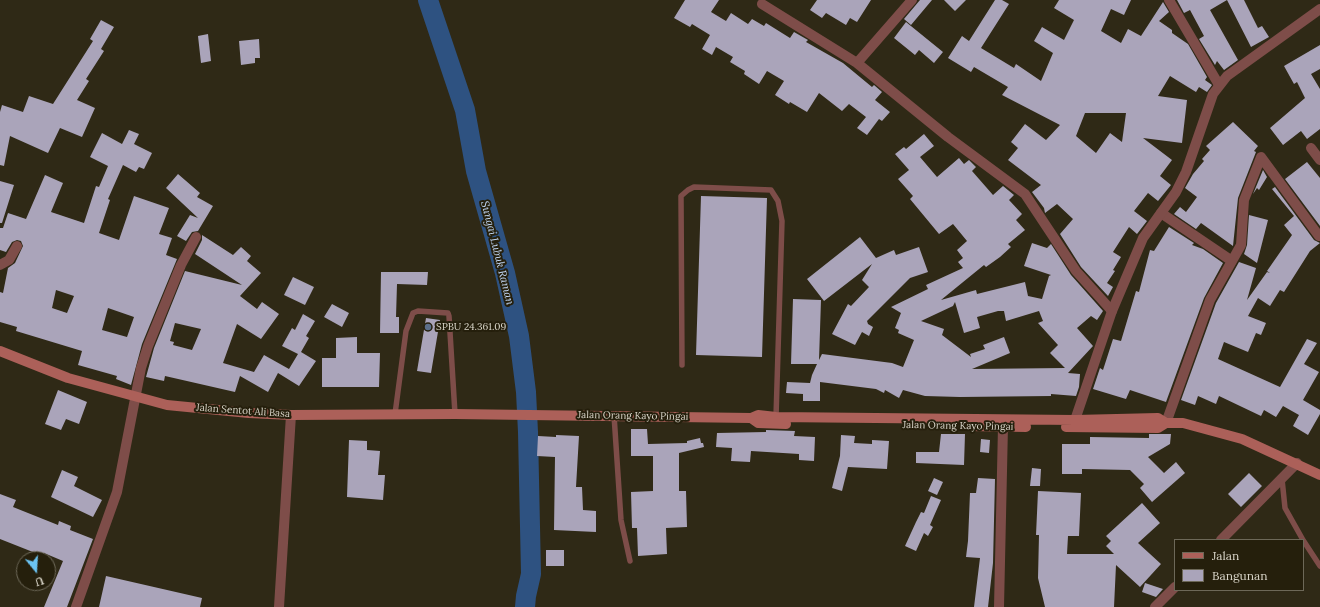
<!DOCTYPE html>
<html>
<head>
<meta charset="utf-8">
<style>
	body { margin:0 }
	#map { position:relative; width:1320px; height:607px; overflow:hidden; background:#2f2916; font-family:Lora,serif }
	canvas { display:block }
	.legend { position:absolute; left:1174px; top:539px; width:130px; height:52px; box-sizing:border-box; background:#251f0c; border:1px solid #6d6858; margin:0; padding:5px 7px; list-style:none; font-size:12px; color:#dad6ca }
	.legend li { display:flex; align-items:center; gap:8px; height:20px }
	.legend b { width:20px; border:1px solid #6d6858 }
	.north { position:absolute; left:16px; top:551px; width:40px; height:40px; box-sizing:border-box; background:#251f0c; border:1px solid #6d6858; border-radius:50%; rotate:162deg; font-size:11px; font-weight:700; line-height:16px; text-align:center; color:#dad6ca }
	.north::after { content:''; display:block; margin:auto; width:14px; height:18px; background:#6bc3f2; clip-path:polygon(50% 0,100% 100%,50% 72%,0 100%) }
</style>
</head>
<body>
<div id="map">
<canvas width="1320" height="607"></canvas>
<ul class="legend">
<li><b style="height:5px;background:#ac6059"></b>Jalan</li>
<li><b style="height:11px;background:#aaa4ba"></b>Bangunan</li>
</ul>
<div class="north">U</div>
</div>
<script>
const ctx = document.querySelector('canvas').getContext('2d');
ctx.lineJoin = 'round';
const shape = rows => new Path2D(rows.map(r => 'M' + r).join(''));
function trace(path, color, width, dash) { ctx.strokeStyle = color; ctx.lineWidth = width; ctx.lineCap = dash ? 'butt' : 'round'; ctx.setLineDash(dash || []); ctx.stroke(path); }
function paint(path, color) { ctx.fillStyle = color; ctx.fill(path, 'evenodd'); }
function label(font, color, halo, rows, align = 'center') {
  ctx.font = font + ' Lora,serif'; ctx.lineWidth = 4; ctx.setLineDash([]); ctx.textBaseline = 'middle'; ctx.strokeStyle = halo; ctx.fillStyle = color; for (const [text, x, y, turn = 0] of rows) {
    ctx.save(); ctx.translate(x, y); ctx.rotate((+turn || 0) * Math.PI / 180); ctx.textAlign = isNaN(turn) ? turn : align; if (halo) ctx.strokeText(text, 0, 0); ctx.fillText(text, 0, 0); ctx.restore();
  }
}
trace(shape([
	[428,0,465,110,476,171,505,273,519,336,526,392,528,432,531,574,526,596,525,607]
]), '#2e5281', 20);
paint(shape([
	[685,0,719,0,711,12,726,21,731,13,748,24,752,19,764,26,766,23,790,38,794,32,808,40,806,42,843,63,872,87,874,85,882,92,875,100,890,112,882,121,879,119,867,135,857,128,866,117,849,104,842,111,819,93,807,112,790,102,789,104,775,95,784,81,767,71,759,84,744,74,745,71,730,62,733,57,716,47,712,55,702,49,710,35,692,24,690,27,674,18],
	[817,0,871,0,857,22,850,18,846,25,826,13,822,18,810,10],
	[920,0,932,0,911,25,904,19],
	[944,0,966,0,955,11],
	[995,0,1002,0,1009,4,981,48,1014,68,1016,64,1041,81,1053,53,1034,41,1042,27,1064,40,1074,20,1054,8,1059,0,1131,0,1124,15,1111,9,1101,31,1121,43,1128,29,1141,36,1163,2,1169,12,1159,21,1172,30,1172,33,1188,44,1207,77,1205,80,1212,85,1207,92,1199,87,1196,92,1170,76,1158,96,1187,100,1182,143,1143,138,1172,160,1160,176,1171,185,1158,201,1148,193,1134,211,1147,221,1137,234,1129,227,1113,252,1121,257,1113,270,1115,271,1107,283,1113,287,1108,296,1081,267,1060,234,1073,219,1057,204,1045,213,1044,208,1032,192,1041,185,1008,160,1018,148,1011,142,1025,124,1046,140,1060,125,1002,95,1008,87,974,67,971,72,948,58,962,36,969,41],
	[1085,113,1126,113,1122,142,1110,133,1096,153,1076,136],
	[1177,0,1227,0,1210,10,1238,60,1224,70,1217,61,1215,65,1199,39,1204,36,1190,10,1184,13],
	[1227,0,1244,0,1258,28,1262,26,1269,37,1251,47],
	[101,20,114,27,101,49,104,51,86,79,89,81,77,100,95,108,82,137,60,128,48,153,10,136,4,166,0,165,0,112,2,105,23,112,29,96,53,104,93,41,90,39],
	[906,22,943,52,934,63,919,50,915,55,894,38],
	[208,34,211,61,201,63,198,36],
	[259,39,260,58,255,58,255,63,241,65,239,41],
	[1320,45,1320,69,1311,74,1320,89,1320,129,1307,139,1301,131,1283,145,1270,128,1305,98,1297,82,1294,84,1284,66],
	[1233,122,1258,146,1254,151,1256,152,1238,198,1233,246,1201,223,1196,229,1174,214,1180,207,1186,212,1197,197,1185,188,1193,174,1204,161,1202,159,1210,150,1206,146],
	[129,130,139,134,134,144,152,153,144,169,139,167,136,172,123,165,108,199,110,200,99,233,119,240,134,196,169,208,159,234,172,238,166,255,177,259,142,344,131,385,116,379,117,376,78,365,82,351,16,331,17,327,0,322,0,292,3,293,8,268,15,263,23,246,21,241,17,240,12,242,6,252,0,250,0,228,3,228,8,213,26,219,45,175,63,183,51,212,84,223,96,186,99,187,108,166,90,157,102,133,122,144],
	[56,290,74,296,67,313,52,308],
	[108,308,134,317,127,337,102,330],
	[924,134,934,146,920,157,937,177,959,158,964,164,969,160,976,167,972,171,993,195,1003,186,1014,195,1009,200,1022,214,1016,220,1025,230,1008,244,1011,247,1000,257,986,267,984,265,941,300,976,290,977,294,1025,282,1028,296,1042,299,1049,276,1051,275,1024,266,1032,243,1047,248,1051,244,1071,275,1103,311,1097,320,1091,316,1077,328,1093,346,1068,373,1080,374,1079,387,1076,396,1051,394,1051,396,960,397,925,396,903,390,899,398,885,390,884,393,876,389,820,382,820,401,803,401,803,394,786,393,787,382,810,383,812,375,817,364,791,364,793,299,821,300,819,360,822,354,892,363,903,367,914,340,898,333,899,330,895,328,901,313,891,307,928,289,926,285,963,268,958,262,963,258,957,250,967,241,953,224,939,234,910,199,913,196,898,179,909,170,895,154,904,147,906,149],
	[955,302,964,333,980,328,977,317,998,311,1004,311,1006,321,1039,311,1043,321,1038,323,1058,345,1050,353,1065,368,972,369,1010,353,1004,337,983,345,985,349,970,354,971,357,942,335,944,329,921,321,953,306],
	[1307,162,1320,178,1320,226,1285,179],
	[1263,170,1267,177,1259,190,1257,188,1253,194],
	[178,174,200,193,197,197,213,206,198,231,192,232,186,241,177,236,190,215,198,218,166,188],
	[0,181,14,185,2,223,0,223],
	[1275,187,1314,240,1320,243,1310,251,1284,292,1280,290,1270,306,1258,298,1248,316,1266,323,1261,335,1256,333,1248,352,1224,342,1218,359,1280,387,1307,339,1317,343,1304,364,1319,372,1303,400,1320,410,1320,414,1308,435,1293,426,1299,415,1283,406,1276,417,1264,410,1261,416,1219,396,1216,404,1198,396,1195,405,1181,400,1216,303,1239,262,1256,268,1247,300,1267,272,1270,273,1267,271,1292,235,1284,225,1294,216,1272,189],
	[701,196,767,198,762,357,696,355],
	[1249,215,1268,220,1257,263,1244,254,1247,245],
	[1169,227,1194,243,1192,245,1203,249,1223,263,1204,298,1166,402,1130,390,1126,399,1093,389,1100,368,1103,370,1113,339,1121,341,1136,291,1139,292,1150,250,1154,251],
	[202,235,233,255,241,247,251,256,247,261,261,273,240,296,257,309,262,302,279,314,261,339,237,324,223,363,254,372,264,355,289,369,298,354,282,346,292,328,295,330,303,314,315,321,306,336,309,338,301,352,316,361,299,386,278,373,268,392,240,376,235,392,165,376,164,381,146,377,154,348,185,271,242,285,195,254,202,240],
	[175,323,201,329,192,350,173,345,174,342,170,341],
	[860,237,876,258,894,250,896,255,919,247,928,272,910,278,867,321,868,324,873,327,869,336,862,332,855,345,832,334,848,304,851,306,869,287,862,280,872,264,824,301,807,279],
	[381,272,428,272,427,285,397,284,396,317,399,317,399,333,380,333],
	[293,277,314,287,305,305,284,295],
	[332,304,349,313,342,327,324,317],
	[426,318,440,320,431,373,417,371],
	[357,337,357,353,380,353,379,387,322,387,322,358,336,358,336,338],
	[58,390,87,402,79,424,66,419,61,430,45,424],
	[631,429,647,429,648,444,687,443,687,441,700,438,701,443,703,443,704,447,679,453,679,491,686,491,687,527,666,528,667,554,638,556,637,528,632,528,631,492,653,491,653,456,631,456],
	[766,430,795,431,794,436,815,437,814,461,799,460,799,454,751,451,750,462,731,461,732,448,716,447,717,433,766,432],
	[941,434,965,434,964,465,916,463,916,452,939,452],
	[1149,434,1171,434,1170,444,1148,457,1164,473,1176,462,1185,473,1152,502,1140,488,1144,484,1130,470,1082,469,1082,474,1062,474,1062,444,1090,444,1090,437,1149,438],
	[556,435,579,436,576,487,582,487,583,510,596,511,596,532,554,530,555,457,537,456,538,436,556,437],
	[841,435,855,436,854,443,872,444,872,440,889,441,887,469,848,467,842,491,832,488,840,456],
	[981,439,990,440,989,453,980,452],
	[349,440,367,441,367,450,380,451,378,475,385,475,383,500,347,497],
	[1032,468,1041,469,1040,486,1030,486],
	[62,470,78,477,74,486,102,500,93,517,51,497],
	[1249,473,1262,486,1241,507,1228,494],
	[934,478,943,482,937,495,928,491],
	[978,478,995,479,993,563,988,607,974,607,980,558,966,557,968,541,970,493,976,493],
	[1038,491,1081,493,1079,536,1068,536,1067,554,1114,554,1106,546,1111,541,1106,536,1142,503,1160,523,1138,543,1161,564,1140,587,1116,565,1114,607,1045,607,1038,578,1039,535,1036,535],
	[0,494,16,500,13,507,58,525,59,521,71,526,70,530,93,539,67,607,44,607,63,561,44,553,43,556,0,539],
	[931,496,941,500,930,525,933,527,928,536,924,533,916,551,905,546,916,522,921,512,924,513],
	[546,550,564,550,564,566,546,566],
	[106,576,202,598,200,607,99,607],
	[1145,583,1163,589,1156,597,1142,592]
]), '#aaa4ba');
trace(shape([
	[682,365,681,196,688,190,694,187,771,190,778,201,782,221,776,417],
	[395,414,406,331,413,313,418,311,448,313,449,316,455,414],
	[614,415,621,520,630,561],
	[1282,479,1285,508,1303,540],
	[1303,540,1320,566]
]), '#7e4d49', 5.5);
trace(shape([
	[1169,0,1219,85],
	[762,4,857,63,948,137,1025,194,1076,271,1112,311],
	[857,63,912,0],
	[1311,148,1320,160],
	[1161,213,1232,261],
	[0,265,9,260,17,246],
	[1166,423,1210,300,1241,245,1244,200,1261,157,1319,236,1320,235],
	[1221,540,1297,463],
	[76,607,117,492,141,368,148,346,181,265,196,237],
	[279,607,291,415],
	[999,607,1003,426],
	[1155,607,1175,587]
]), '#7e4d49', 10);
trace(shape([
	[1075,420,1112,311,1143,238,1176,192,1186,172,1213,94,1227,76,1320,9]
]), '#7e4d49', 10);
trace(shape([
	[0,351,68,378,167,405,249,413,291,415,455,414,751,418,758,415,776,417,1075,420,1158,418,1166,423,1183,423,1242,439,1320,475],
	[751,418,758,423,786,424],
	[968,426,1026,427],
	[1066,427,1158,428,1166,423]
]), '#ac6059', 10);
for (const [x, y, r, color] of [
	[428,327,4,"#5c6f8a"]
]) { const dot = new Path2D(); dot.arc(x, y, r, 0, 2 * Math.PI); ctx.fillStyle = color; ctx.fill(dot); trace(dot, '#251f0c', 1.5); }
label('10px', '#dad6ca', '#251f0c', [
	["SPBU 24.361.09",436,327]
], 'left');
label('10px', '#dad6ca', '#251f0c', [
	["Jalan Sentot Ali Basa",243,411,4],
	["Jalan Orang Kayo Pingai",633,416,1],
	["Jalan Orang Kayo Pingai",958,426,1]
]);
label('italic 11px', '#c1d7f5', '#251f0c', [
	["Sungai Lubuk Raman",497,253,76]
]);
</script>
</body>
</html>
